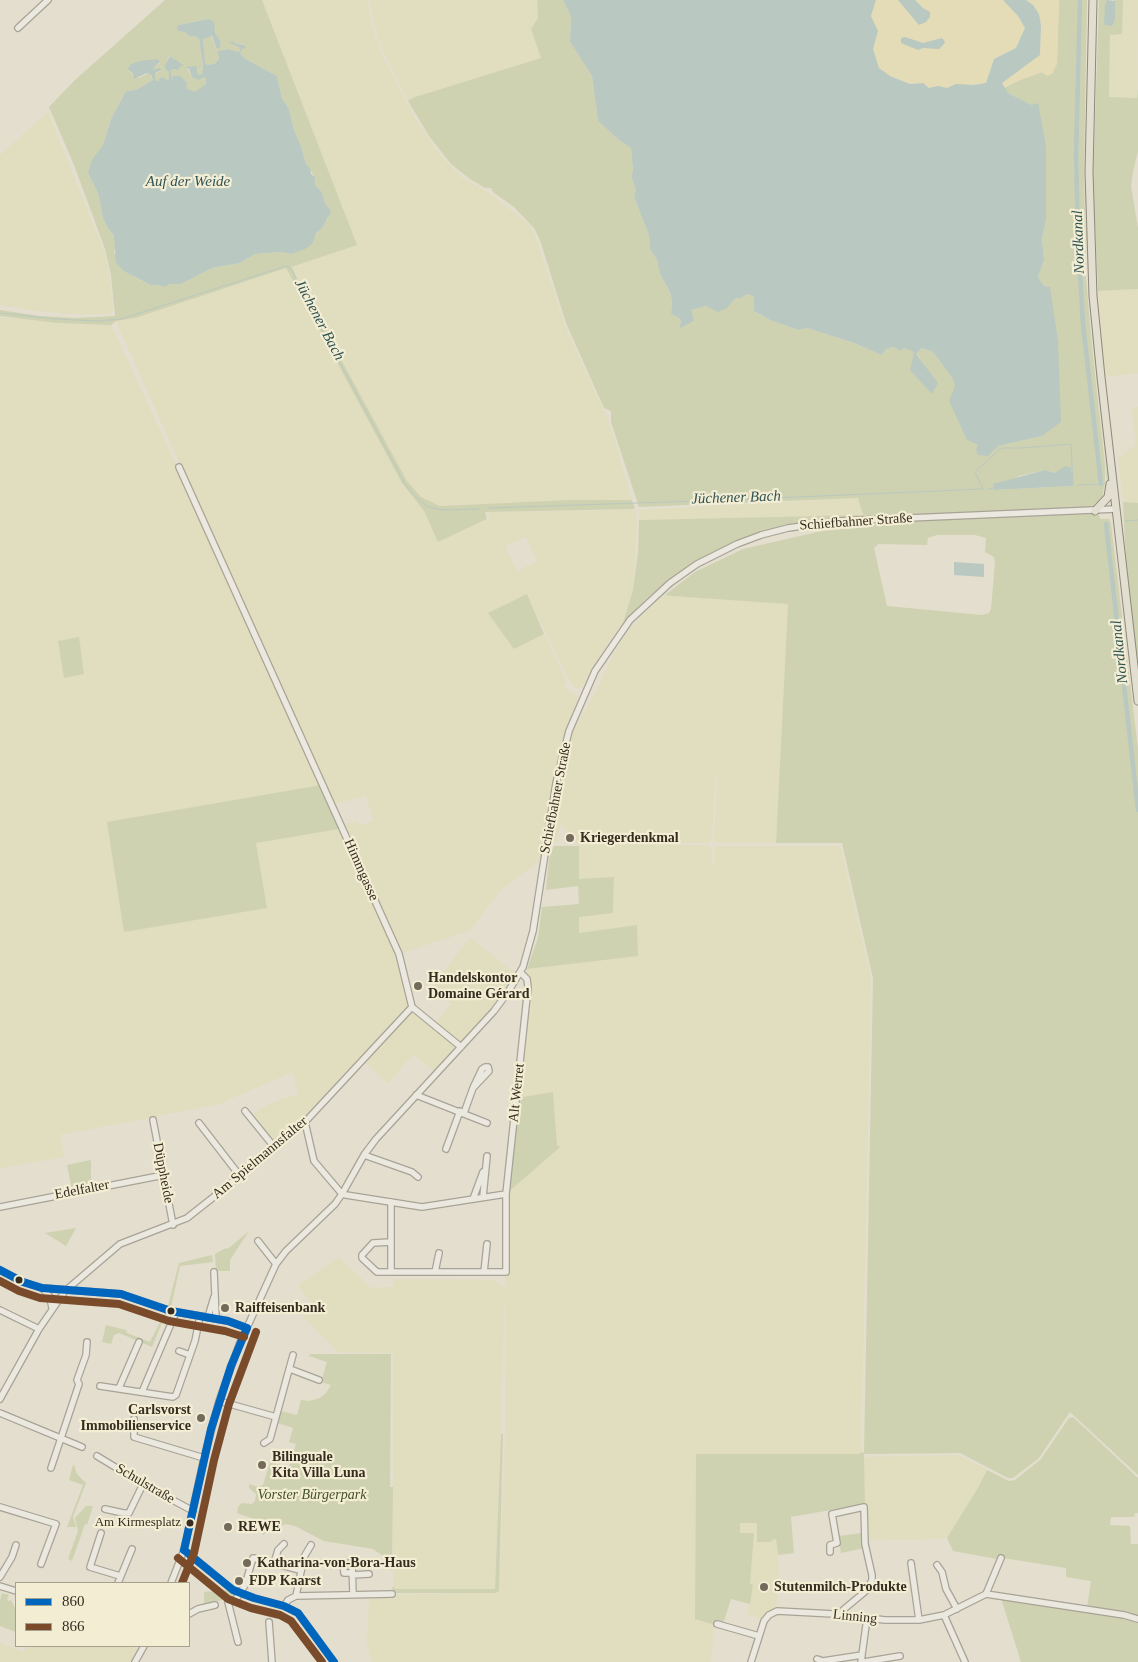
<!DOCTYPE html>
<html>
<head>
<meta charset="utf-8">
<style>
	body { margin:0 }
	#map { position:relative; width:1138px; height:1662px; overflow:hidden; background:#e3decd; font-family:Georgia,serif }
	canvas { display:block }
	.legend { position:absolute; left:15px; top:1582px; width:175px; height:65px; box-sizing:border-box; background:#f3edd4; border:1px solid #a7a08c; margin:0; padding:6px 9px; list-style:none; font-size:15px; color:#362c1f }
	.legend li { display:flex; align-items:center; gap:10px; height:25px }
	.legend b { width:25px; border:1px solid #a7a08c }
</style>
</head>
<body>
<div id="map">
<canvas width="1138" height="1662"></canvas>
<ul class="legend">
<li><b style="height:6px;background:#0065bd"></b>860</li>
<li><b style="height:6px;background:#7a4b2a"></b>866</li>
</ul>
</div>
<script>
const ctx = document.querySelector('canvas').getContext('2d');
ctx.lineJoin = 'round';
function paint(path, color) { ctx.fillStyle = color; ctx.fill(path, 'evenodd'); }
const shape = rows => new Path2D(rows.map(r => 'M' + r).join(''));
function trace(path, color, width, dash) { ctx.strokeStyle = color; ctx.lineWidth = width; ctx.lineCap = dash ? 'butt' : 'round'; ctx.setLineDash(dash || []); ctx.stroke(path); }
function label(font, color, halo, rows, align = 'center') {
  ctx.font = font + ' Georgia,serif'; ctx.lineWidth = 4.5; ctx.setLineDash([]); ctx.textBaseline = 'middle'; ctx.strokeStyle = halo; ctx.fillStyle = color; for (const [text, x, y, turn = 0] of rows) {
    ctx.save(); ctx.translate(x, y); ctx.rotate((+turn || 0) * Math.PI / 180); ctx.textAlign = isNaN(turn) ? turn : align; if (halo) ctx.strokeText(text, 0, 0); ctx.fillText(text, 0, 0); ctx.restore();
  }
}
paint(shape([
	[262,0,367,0,372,27,384,59,415,118,440,155,461,177,486,191,526,222,534,233,567,331,609,422,632,500,569,500,440,506,421,497,407,481,291,266,356,245],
	[369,0,537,0,538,19,531,29,541,58,412,98,408,101,379,42],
	[1123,0,1138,0,1137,98,1109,97,1110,34,1122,34],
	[48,112,105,254,110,281,113,311,111,314,74,314,38,311,0,305,0,155],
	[286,268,402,483,424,511,438,542,491,518,488,512,636,510,637,521,633,590,623,623,607,644,581,689,574,687,569,680,527,594,514,649,544,634,567,683,563,687,578,697,556,757,592,699,615,652,628,631,656,602,665,595,672,596,788,603,776,843,717,843,714,840,718,775,715,775,712,840,709,843,673,843,672,845,709,846,711,848,712,865,714,865,714,848,717,846,837,846,841,849,871,978,861,1452,859,1454,696,1454,695,1618,714,1624,711,1662,371,1662,366,1638,368,1630,369,1597,371,1595,500,1593,505,1434,506,1194,557,1145,555,1107,517,1098,520,1063,532,984,530,976,525,972,527,969,638,955,637,925,579,933,579,917,613,913,614,878,579,879,579,845,561,824,556,842,544,843,542,859,501,890,470,930,400,954,411,1005,305,1118,275,1144,252,1115,269,1104,288,1097,298,1096,293,1072,219,1104,60,1135,64,1157,0,1168,0,317,56,323,111,325,205,527,321,785,107,822,267,907,256,843,339,829,350,852,353,851,342,825,357,821,359,826,373,821,366,795,333,805,116,321,135,318],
	[526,537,537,562,517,571,505,546],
	[1138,289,1138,375,1138,373,1106,377,1101,337,1098,291],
	[1138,407,1138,503,1123,502,1118,458,1136,445,1132,408],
	[859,498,863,515,639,520,639,510],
	[470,937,516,974,497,1002,460,1043,435,1023,452,1004,432,988],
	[414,1011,454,1044,454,1049,434,1071,413,1054,388,1084,364,1061,411,1012],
	[339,1257,371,1288,393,1287,393,1279,487,1280,493,1280,505,1288,495,1590,396,1589,393,1587,393,1353,338,1352,303,1317,313,1305,298,1285],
	[959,1455,987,1470,979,1486,947,1538,913,1540,863,1539,863,1505,865,1504,864,1459,867,1457],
	[740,1523,758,1523,772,1540,776,1539,779,1571,776,1608,769,1611,762,1619,748,1615,753,1585,750,1585,754,1533,740,1533],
	[0,1643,24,1652,27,1646,128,1646,136,1648,137,1652,131,1662,0,1662]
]), '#e1ddbf');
paint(shape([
	[165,0,262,0,357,245,291,267,407,481,421,497,440,506,569,500,632,500,635,509,485,512,487,519,438,542,424,511,402,483,286,268,135,318,116,321,111,325,56,323,0,316,0,310,40,316,75,318,115,316,111,275,105,249,74,165,49,107,75,80],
	[207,19,214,21,214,33,221,42,220,47,217,49,211,36,203,39,205,62,207,65,214,64,217,61,222,50,228,49,239,52,240,48,233,45,232,41,237,44,245,45,246,46,242,49,240,53,244,58,277,76,282,98,289,109,294,130,301,146,306,164,315,177,315,185,322,192,328,219,324,223,322,228,317,232,316,236,291,254,281,252,255,254,240,263,212,268,181,284,169,284,166,287,159,284,150,285,134,277,114,252,116,242,114,235,109,230,103,218,98,193,88,173,103,145,111,119,126,91,136,90,153,80,149,73,139,78,133,75,129,71,129,66,158,59,160,63,155,66,153,70,162,71,155,73,155,80,159,81,163,77,167,80,169,79,169,72,165,69,165,66,169,56,172,57,179,67,178,71,175,69,171,70,172,79,173,77,181,76,188,84,186,86,188,89,196,93,206,84,205,77,199,79,192,77,187,68,192,67,198,69,198,75,202,74,203,66,199,39,195,36,187,35,184,32,178,31,178,25],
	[537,0,563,0,571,16,570,42,592,76,598,121,620,141,631,148,633,171,631,176,636,190,634,197,649,235,650,249,657,260,660,274,670,292,672,301,671,314,679,318,681,323,679,329,694,321,690,310,706,306,727,308,736,298,747,294,754,296,754,311,770,320,798,330,807,328,854,343,879,354,882,355,886,349,894,347,900,350,904,348,915,352,929,369,916,354,922,348,933,352,953,379,978,445,988,456,998,446,1042,436,1050,287,1044,286,1038,277,1044,260,1042,238,1046,220,1046,146,1032,105,1008,93,1004,88,1024,78,1043,72,1045,73,1057,64,1059,0,1087,0,1084,172,1086,278,1092,347,1105,465,1105,484,1103,492,1103,500,1098,506,1086,508,867,517,866,515,863,517,823,519,785,525,743,538,693,563,647,598,623,623,633,590,638,552,639,520,863,515,858,498,639,507,611,422,611,411,604,408,566,323,540,240,534,228,514,207,493,192,491,188,485,188,470,179,451,164,429,136,408,101,412,98,541,58,531,29,538,18],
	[1045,470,1055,473,1061,470,1073,486,994,490,1019,476],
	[1089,0,1090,0,1087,173,1088,234,1089,277,1108,465,1108,491,1104,498,1107,484,1106,464,1093,346,1086,234,1085,172],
	[1099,0,1107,0,1105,4,1115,1,1114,0,1123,0,1122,34,1110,35,1109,97,1137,98,1138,86,1138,151,1133,172,1131,186,1138,228,1138,289,1098,291,1093,182],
	[1123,502,1138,503,1138,679,1127,583],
	[1082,514,1099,514,1100,519,1109,519,1111,524,1138,749,1138,1475,1070,1412,1039,1458,1013,1478,1008,1478,960,1453,864,1454,865,1504,791,1517,794,1553,778,1555,776,1539,772,1540,771,1542,757,1542,757,1523,740,1523,740,1533,754,1533,750,1584,753,1585,750,1604,731,1599,722,1627,695,1619,696,1454,859,1454,861,1452,864,1453,873,978,842,843,776,843,788,604,672,596,665,595,695,572,743,549,822,531,871,527,877,522],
	[937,535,975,535,986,538,985,552,994,557,995,562,991,609,989,613,982,615,887,606,874,548,878,544,927,545,928,538],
	[527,594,544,634,514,649,488,613],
	[79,637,84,674,64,678,58,641],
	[321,785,339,829,256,843,267,908,124,932,107,822],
	[554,846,579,846,579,879,614,877,613,913,579,917,579,933,637,925,638,956,527,969,538,938,542,907,579,904,578,886,546,890,549,859],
	[553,1092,557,1145,560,1147,506,1194,517,1098],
	[91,1160,91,1186,72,1190,67,1165],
	[76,1228,66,1246,45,1233],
	[249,1231,230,1260,230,1271,216,1271,215,1254,224,1249,229,1248],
	[212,1255,213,1262,180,1266,171,1307,168,1306,179,1263],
	[165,1312,166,1313,152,1347,119,1333,114,1335,111,1344,102,1342,106,1325,126,1330,127,1333,150,1342],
	[310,1354,391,1354,390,1487,393,1487,392,1570,390,1570,383,1556,373,1549,324,1541,295,1526,286,1524,273,1528,263,1535,256,1520,237,1513,238,1507,242,1503,252,1504,255,1501,256,1494,249,1488,249,1484,258,1487,263,1485,270,1462,289,1467,296,1444,289,1442,293,1428,277,1423,280,1411,297,1415,301,1400,309,1401,320,1398,326,1393,331,1385,321,1382,327,1362,309,1356],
	[1073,1417,1138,1478,1138,1513,1135,1513,1134,1517,1111,1517,1110,1525,1130,1526,1131,1544,1138,1544,1138,1662,1021,1662,1001,1598,1087,1607,1091,1581,1066,1577,1066,1568,1003,1558,1003,1560,953,1551,947,1538,979,1486,987,1470,1009,1481,1015,1480,1041,1459,1069,1418],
	[501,1434,503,1434,499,1591,496,1593,394,1593,392,1588,393,1587,396,1589,495,1589],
	[73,1465,74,1465,77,1474,86,1483,73,1517,76,1527,67,1527,83,1485,69,1480],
	[86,1506,93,1506,87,1525,85,1524,72,1561,68,1559,78,1531,75,1518],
	[863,1533,865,1548,841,1553,838,1536],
	[229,1590,234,1594,232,1598,204,1604,204,1592],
	[2,1593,9,1595,7,1599,8,1601,11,1600,16,1610,16,1632,0,1626,0,1600]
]), '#cfd2b1');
paint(shape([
	[876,0,898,0,910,14,926,22,930,17,929,12,918,4,915,0,1003,0,1018,16,1025,28,1016,48,994,59,986,83,947,88,938,86,929,88,917,83,910,84,884,73,879,68,875,58,873,49,878,31,871,17],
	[1026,0,1059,0,1057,64,1052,74,1047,76,1042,72,1010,84,1004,88,1002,83,1040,55,1041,25,1039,14,1033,5]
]), '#e4dcb7');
paint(shape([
	[563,0,876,0,871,16,878,31,873,49,879,68,890,76,910,84,923,83,929,88,938,86,947,88,956,84,973,85,986,83,994,59,1016,48,1025,28,1018,16,1003,0,1026,0,1033,5,1039,14,1041,25,1040,55,1002,83,1008,93,1032,105,1038,103,1046,146,1046,220,1042,238,1044,260,1038,277,1044,286,1050,287,1058,341,1061,422,1042,436,998,446,988,456,978,455,976,450,978,445,967,440,949,401,955,386,953,379,933,352,922,348,916,354,938,383,932,394,910,370,914,352,904,348,900,351,894,347,886,349,882,355,879,354,854,343,807,328,798,330,770,320,754,311,754,296,747,294,741,298,736,298,727,308,718,312,706,306,691,310,694,321,679,329,681,322,679,318,671,314,672,301,670,292,660,274,657,260,650,249,649,235,634,197,636,190,631,176,633,171,631,148,620,141,598,121,592,76,570,42,571,16],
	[898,0,915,0,923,8,930,12,930,17,926,22,919,25],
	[1107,0,1115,1,1115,20,1112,26,1105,25,1104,23,1105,4],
	[208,19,214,21,215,33,221,42,220,48,217,49,212,36,203,39,205,62,207,65,214,64,217,61,219,58,218,51,228,49,239,52,240,48,230,43,232,41,237,44,245,45,246,48,242,49,240,53,244,58,277,76,282,98,289,109,294,130,301,146,306,164,310,168,311,174,315,177,315,185,322,192,325,203,331,212,322,228,317,232,312,244,305,249,291,254,281,252,255,254,240,263,212,268,181,284,169,284,166,287,159,285,150,285,124,271,116,263,114,235,109,230,103,218,98,193,88,173,92,160,103,145,111,119,126,91,136,90,153,80,151,75,147,73,134,79,133,74,128,69,130,65,139,61,158,59,160,62,155,66,153,70,159,68,162,70,155,73,155,80,159,81,160,78,163,77,167,80,169,79,169,72,165,69,165,65,170,56,183,65,179,68,178,71,175,69,171,70,172,79,173,76,181,76,188,84,186,86,188,89,195,92,206,84,205,77,198,80,192,77,189,69,185,67,197,66,198,75,202,74,203,65,199,39,195,36,189,36,184,32,178,31,177,29,178,25],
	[905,37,923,43,942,38,945,42,944,44,939,49,923,48,918,50,901,43,901,38],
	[1065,466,1071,468,1073,486,994,490,993,484,1045,470,1055,473],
	[954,562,984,564,984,577,954,575]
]), '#b9c8c0');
trace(shape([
	[0,313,55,319,98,321,121,319,286,266,292,269,302,292,406,486,415,496,428,507,444,510,480,509],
	[976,471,1000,449,1004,448,1022,448,1071,444,1073,485],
	[1077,485,1101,484],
	[988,489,993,488],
	[488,508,727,500,983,489,975,472],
	[1125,521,1138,520],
	[1106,524,1110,523],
	[1114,624,1117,624]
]), '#b9c8c0', 1);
trace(shape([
	[1080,0,1076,155,1078,239,1083,324,1101,484],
	[1106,524,1138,810]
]), '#b9c8c0', 4.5);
const minor = shape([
	[18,28,48,0],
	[179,467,399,954,412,1007,461,1047],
	[416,1095,487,1123],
	[245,1111,275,1148],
	[464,1113,473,1088,489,1071,488,1067,485,1067,482,1069,473,1088],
	[153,1120,173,1225],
	[305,1122,314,1161,342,1194,346,1195,422,1207,506,1194,528,987,527,979,520,972],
	[199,1123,240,1176],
	[446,1149,460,1111],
	[364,1155,412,1172,418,1177],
	[483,1197,487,1156],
	[473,1199,483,1172],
	[0,1207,164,1175],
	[258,1241,276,1264],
	[391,1242,373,1243,362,1255,362,1258,377,1272,506,1272,506,1194],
	[0,1270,23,1282,42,1288,121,1294,171,1311,228,1321,247,1328],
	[214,1272,216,1318],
	[391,1272,391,1202],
	[435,1272,439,1253],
	[484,1272,487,1244],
	[42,1288,50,1297,52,1308],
	[0,1310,39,1329],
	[208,1317,214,1297],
	[179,1351,190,1355],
	[290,1369,319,1380],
	[100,1386,173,1397,176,1395,195,1341,200,1316],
	[119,1388,139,1342],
	[142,1392,176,1312],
	[0,1399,39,1329,65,1291,120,1244,187,1218,258,1162,305,1122,412,1007],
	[219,1401,276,1417],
	[0,1413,82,1447],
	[134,1419,134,1437,204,1458],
	[264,1443,270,1439,293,1355],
	[97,1456,143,1484,193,1511],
	[51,1468,79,1384,77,1380,86,1355,87,1342],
	[0,1507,56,1524,41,1564],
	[105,1509,123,1513,129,1513,143,1484],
	[101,1533,90,1567,120,1576],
	[184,1550,233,1590,254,1598,284,1606,298,1613,334,1662],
	[830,1552,830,1545,837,1543,832,1514,864,1507,865,1544,872,1575,872,1580,867,1590,843,1610,841,1615],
	[274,1563,278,1550,284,1544],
	[911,1563,919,1620],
	[937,1565,942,1572,946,1589,957,1609],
	[352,1573,344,1573,343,1564,352,1563,353,1594],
	[352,1575,369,1574],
	[0,1577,12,1557,16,1545],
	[118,1583,132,1549],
	[171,1583,184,1550,204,1458,219,1401,239,1345,276,1264,286,1251,335,1204,342,1194,364,1155,376,1139,494,1011,508,992,523,967,533,931,556,783,569,731,595,671,630,620,670,583,697,564,737,544,761,535,788,528,840,521,1116,509],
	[0,1586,16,1591],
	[986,1594,1001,1558],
	[296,1596,304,1557,311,1545],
	[284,1606,288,1600,296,1596,392,1594],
	[189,1614,198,1609,215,1605],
	[944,1615,965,1662],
	[269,1622,272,1662],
	[717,1624,759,1636],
	[238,1642,228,1602,235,1600,239,1595,245,1585,253,1558,300,1570],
	[817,1659,823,1661,862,1655],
	[135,1662,144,1646],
	[751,1662,764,1621,769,1615,777,1611,834,1614,885,1620,919,1620,944,1615,986,1594,1124,1615,1138,1619],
	[861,1662,867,1618],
	[864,1662,900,1656]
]);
const major = shape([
	[1093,0,1089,172,1093,296,1101,377,1138,701],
	[1095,511,1108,497,1110,484]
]);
trace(minor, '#a8a397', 8);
trace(major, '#8e897d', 9);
trace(minor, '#ebe8df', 5.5);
trace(major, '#e2dfd1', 7);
trace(shape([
	[0,1270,23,1282,42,1288,121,1294,171,1311,228,1321,247,1328],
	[184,1550,211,1429,231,1366,247,1328],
	[184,1550,233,1590,254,1598,284,1606,298,1613,334,1662]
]), '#0065bd', 8);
trace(shape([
	[0,1281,19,1291,40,1298,119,1304,169,1321,225,1331,244,1337],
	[178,1558,228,1599,251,1608,280,1615,291,1621,322,1662],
	[182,1583,194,1553,214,1460,229,1404,256,1332]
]), '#7a4b2a', 8);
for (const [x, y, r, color] of [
	[570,838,5,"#736a5c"],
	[418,986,5,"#736a5c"],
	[19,1280,4.5,"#362c1f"],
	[225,1308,5,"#736a5c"],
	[171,1311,4.5,"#362c1f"],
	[201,1418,5,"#736a5c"],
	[262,1465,5,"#736a5c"],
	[190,1523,4.5,"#362c1f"],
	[228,1527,5,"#736a5c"],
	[247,1563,5,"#736a5c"],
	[239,1581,5,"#736a5c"],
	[764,1587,5,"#736a5c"]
]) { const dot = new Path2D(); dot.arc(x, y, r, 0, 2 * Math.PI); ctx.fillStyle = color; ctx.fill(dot); trace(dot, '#f3edd4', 2); }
label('13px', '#362c1f', '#f3edd4', [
	["Am Kirmesplatz",181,1523]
], 'right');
label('14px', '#362c1f', '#f3edd4', [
	["Schiefbahner Straße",856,522,-4],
	["Schiefbahner Straße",556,798,-79],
	["Himmgasse",361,870,66],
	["Alt Werret",517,1093,-84],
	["Am Spielmannsfalter",260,1158,-40],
	["Düppheide",163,1173,79],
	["Edelfalter",82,1190,-11],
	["Schulstraße",145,1484,30],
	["Linning",855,1617,6]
]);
label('bold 14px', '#362c1f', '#f3edd4', [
	["Kriegerdenkmal",580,838],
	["Handelskontor",428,978],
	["Domaine Gérard",428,994],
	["Raiffeisenbank",235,1308],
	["Carlsvorst",191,1410,"right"],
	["Immobilienservice",191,1426,"right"],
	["Bilinguale",272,1457],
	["Kita Villa Luna",272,1473],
	["REWE",238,1527],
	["Katharina-von-Bora-Haus",257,1563],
	["FDP Kaarst",249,1581],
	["Stutenmilch-Produkte",774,1587]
], 'left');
label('italic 14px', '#425128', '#f3edd4', [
	["Vorster Bürgerpark",312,1495]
]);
label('italic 15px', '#305354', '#f3edd4', [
	["Auf der Weide",188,182],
	["Nordkanal",1079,242,-92],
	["Jüchener Bach",319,320,62],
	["Jüchener Bach",736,498,-2],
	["Nordkanal",1120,652,-96]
]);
</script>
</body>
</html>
